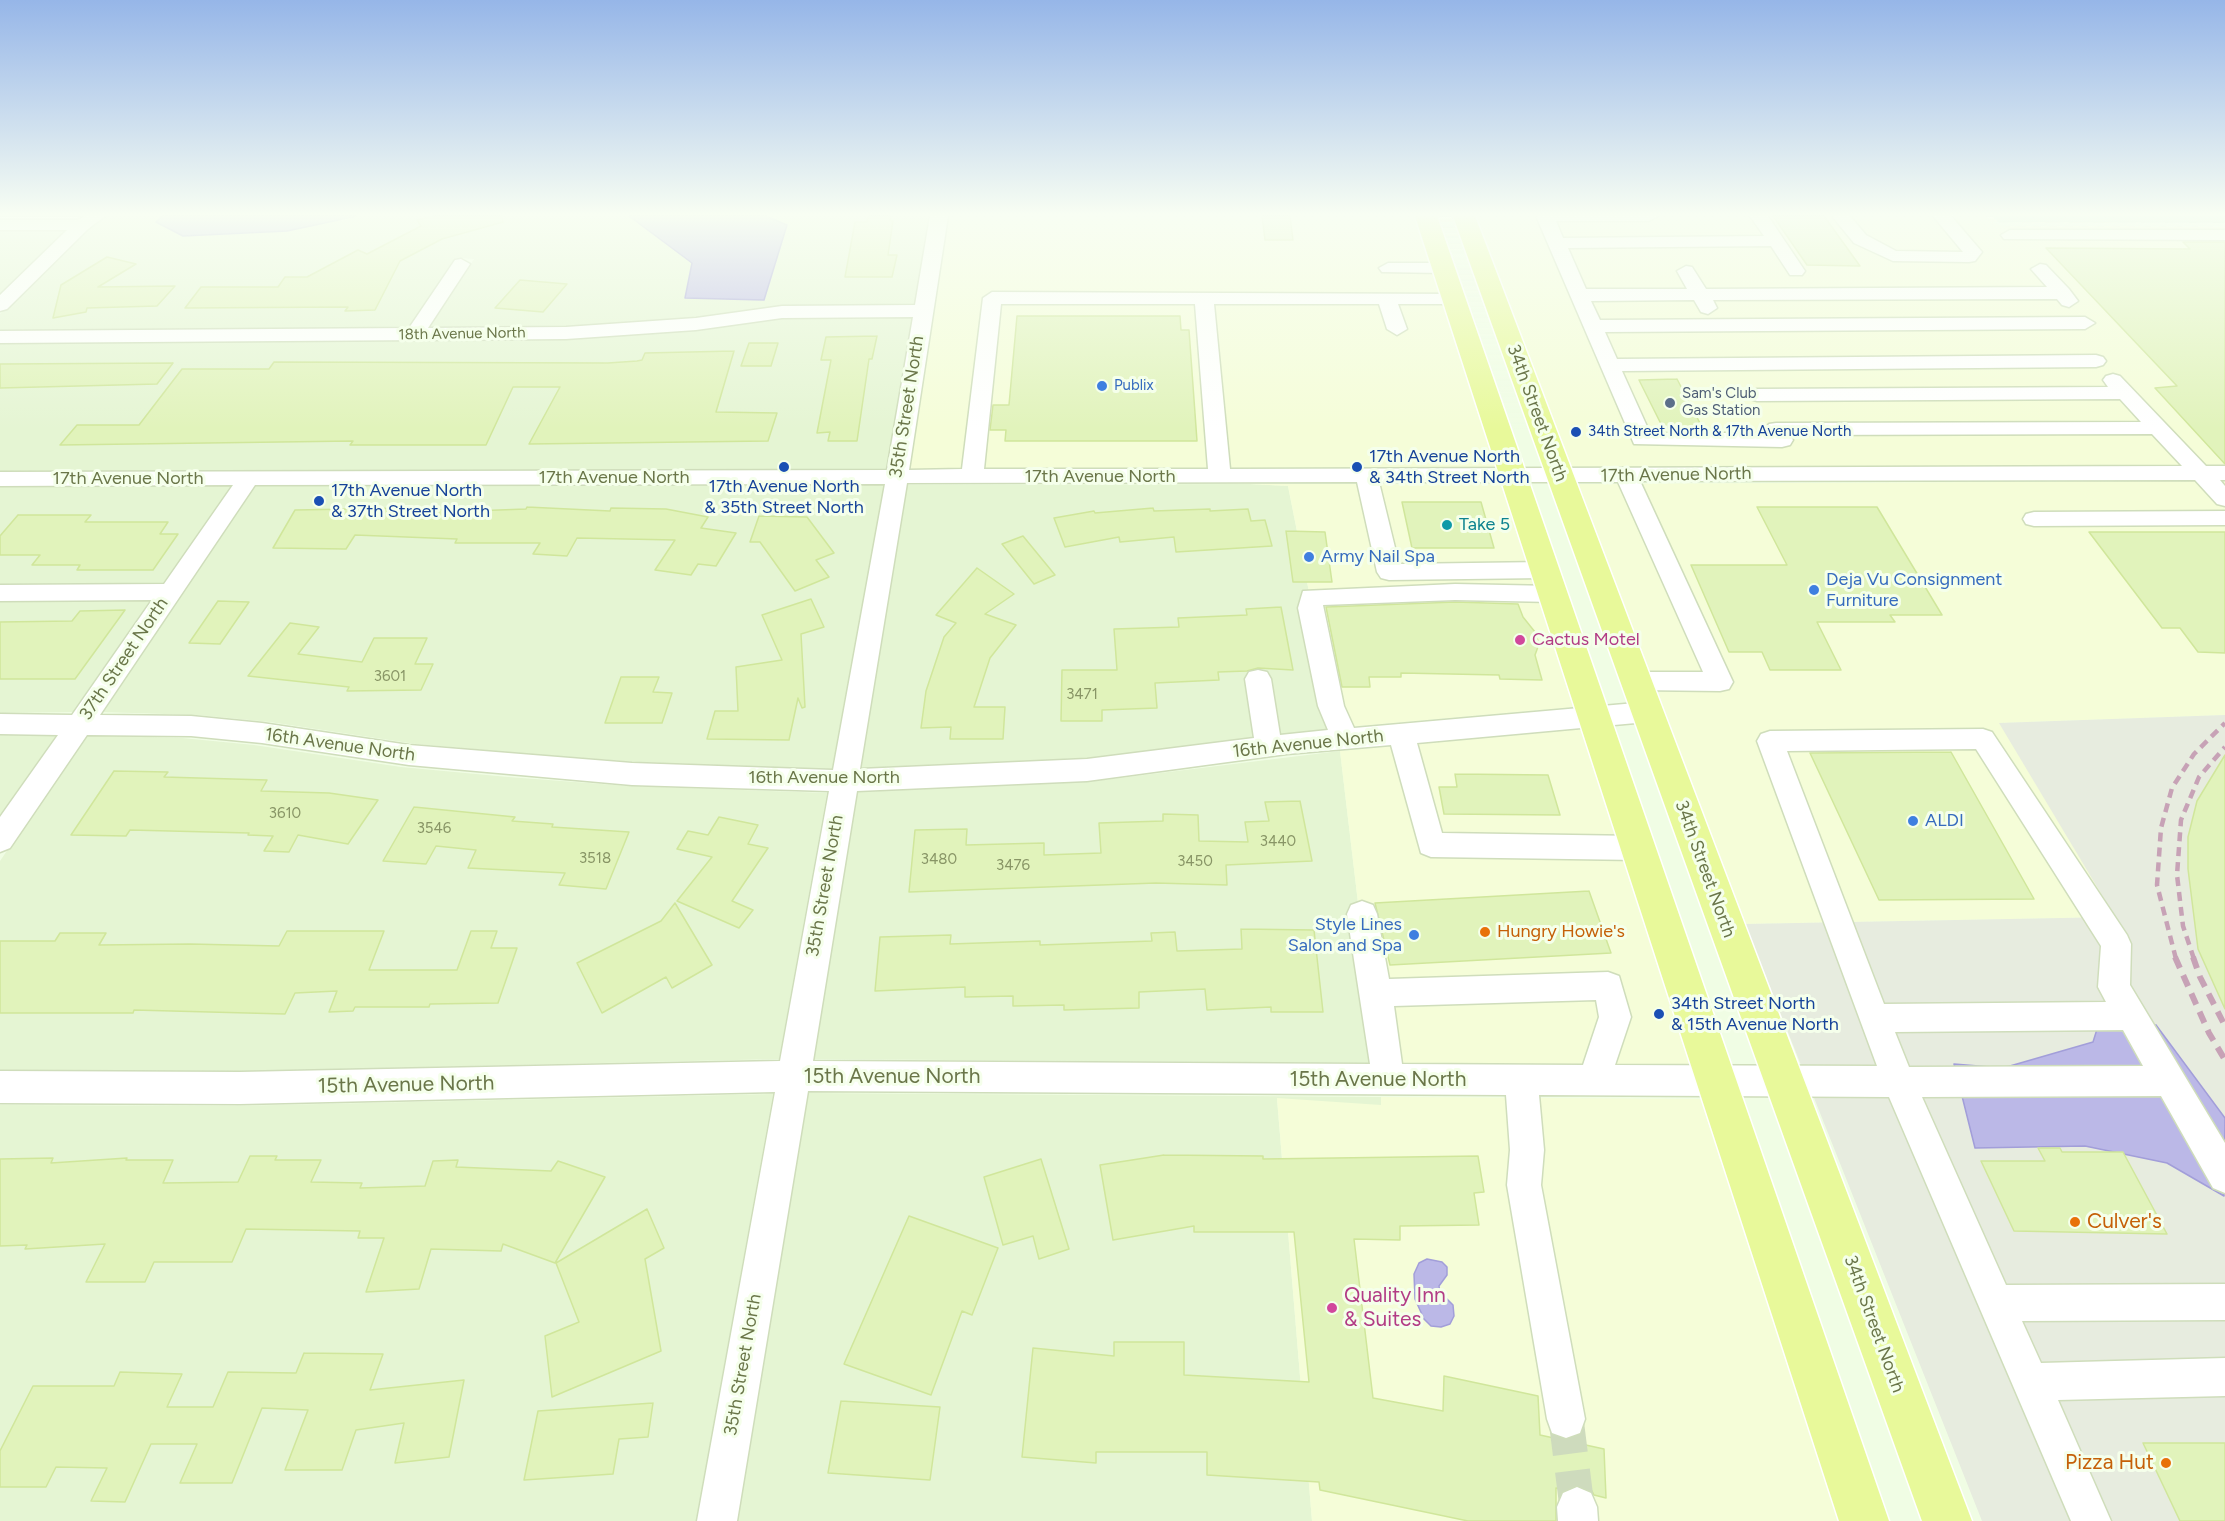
<!DOCTYPE html>
<html>
<head>
<meta charset="utf-8">
<style>
	body { margin:0 }
	canvas { display:block; background:#f0fde4 }
</style>
</head>
<body>
<canvas width="2225" height="1521"></canvas>
<script>
const ctx = document.querySelector('canvas').getContext('2d');
ctx.lineJoin = 'round';
function paint(path, color) { ctx.fillStyle = color; ctx.fill(path, 'evenodd'); }
const shape = rows => new Path2D(rows.map(r => 'M' + r).join(''));
function trace(path, color, width, dash) { ctx.strokeStyle = color; ctx.lineWidth = width; ctx.lineCap = dash ? 'butt' : 'round'; ctx.setLineDash(dash || []); ctx.stroke(path); }
function label(font, color, halo, rows, align = 'center') {
  ctx.font = font + ' Figtree,sans-serif'; ctx.lineWidth = 6; ctx.setLineDash([]); ctx.textBaseline = 'middle'; ctx.strokeStyle = halo; ctx.fillStyle = color; for (const [text, x, y, turn = 0] of rows) {
    ctx.save(); ctx.translate(x, y); ctx.rotate((+turn || 0) * Math.PI / 180); ctx.textAlign = isNaN(turn) ? turn : align; if (halo) ctx.strokeText(text, 0, 0); ctx.fillText(text, 0, 0); ctx.restore();
  }
}
paint(shape([
	[105,216,162,216,157,222,340,221,357,216,629,216,693,263,685,298,763,300,786,225,766,216,930,216,914,306,784,306,696,318,568,327,428,329,474,259,456,258,408,329,0,331,0,314,90,226],
	[0,230,68,230,0,296],
	[912,317,887,470,0,471,0,343,563,339,694,330,781,318],
	[1250,484,1288,486,1336,728,1086,758,859,768,906,485],
	[884,485,832,769,636,762,520,753,416,744,270,722,198,715,101,712,254,486],
	[232,486,75,712,0,713,0,487],
	[60,734,0,820,0,735],
	[86,735,182,738,254,745,401,767,508,777,628,786,827,793,779,1059,248,1071,0,1070,0,861],
	[1340,751,1377,1063,812,1059,855,792,1087,782],
	[806,1093,1381,1097,1382,1106,1277,1099,1312,1521,737,1521],
	[773,1094,696,1521,0,1521,0,1105,232,1106]
]), '#e5f5d3');
paint(shape([
	[948,216,1417,216,1499,469,909,470],
	[1474,216,1984,216,1991,222,2002,226,2225,227,2225,715,2000,723,2116,917,1745,924,1645,670,1575,484,2218,481,2205,466,1569,469],
	[1250,484,1505,484,1576,707,1336,728,1288,486],
	[1583,729,1691,1065,1377,1063,1340,751],
	[1381,1097,1703,1099,1838,1521,1312,1521,1277,1098,1381,1105]
]), '#f5fdd8');
paint(shape([
	[2225,715,2225,1118,2156,1025,2003,1068,1955,1064,1975,1148,2085,1146,2167,1163,2225,1195,2225,1521,1982,1521,1745,924,2115,917,1999,723]
]), '#e7ecdf');
paint(shape([
	[1992,216,2225,216,2225,223,1998,222]
]), '#c2ebd7');
const water = shape([
	[162,216,357,216,287,231,183,236,156,222,162,216],
	[629,216,766,216,787,225,764,300,685,298,692,263,629,216],
	[2156,1025,2225,1118,2224,1196,2167,1163,2085,1146,1975,1148,1954,1064,2003,1068,2093,1042,2098,1026,2156,1025],
	[1427,1259,1442,1262,1447,1267,1447,1275,1439,1286,1440,1292,1453,1305,1454,1316,1450,1324,1441,1327,1431,1326,1424,1319,1415,1299,1414,1274,1419,1263,1427,1259]
]);
paint(water, '#bbb8e7');
trace(water, '#a29ed9', 1.5);
const building = shape([
	[433,216,502,216,503,222,442,239,400,261,375,310,345,311,348,307,185,308,201,287,278,287,285,277,307,277,358,250,367,254,421,226,417,220,433,216],
	[868,216,891,216,890,221,893,221,888,255,897,255,892,277,845,277,855,222,867,222,868,216],
	[1262,216,1290,216,1293,240,1265,240,1262,216],
	[1773,216,1824,216,1860,266,1807,265,1773,216],
	[2183,242,2225,242,2225,464,2155,388,2177,386,2046,248,2190,249,2183,242],
	[107,257,136,264,98,287,175,286,157,306,87,308,86,312,53,318,61,285,107,257],
	[520,280,567,284,543,312,495,308,520,280],
	[1017,316,1180,316,1181,330,1189,330,1197,441,1005,441,1006,430,990,430,993,405,1009,405,1017,316],
	[877,336,872,359,869,359,857,441,828,441,830,432,817,433,831,360,821,360,826,337,877,336],
	[749,343,778,343,771,366,741,366,749,343],
	[734,351,716,412,777,413,768,441,529,444,560,387,513,387,486,445,350,445,353,441,60,445,77,425,139,425,182,369,269,369,274,362,608,363,637,361,642,360,645,353,734,351],
	[173,363,157,384,0,388,0,364,173,363],
	[1677,379,1702,427,1663,428,1639,380,1677,379],
	[1402,502,1481,502,1494,548,1412,548,1402,502],
	[527,507,610,511,611,508,666,509,708,517,701,528,736,533,716,566,698,564,691,575,655,570,675,540,577,538,567,556,533,554,540,543,455,543,457,539,355,535,346,549,273,548,295,510,405,508,472,511,526,509,527,507],
	[1757,507,1877,507,1942,615,1890,615,1895,622,1817,622,1841,670,1770,670,1762,652,1729,652,1691,565,1787,565,1757,507],
	[1153,508,1154,511,1210,509,1210,511,1248,509,1251,521,1265,520,1272,546,1176,552,1174,537,1120,542,1119,537,1065,547,1054,518,1094,511,1095,513,1153,508],
	[18,515,91,515,85,522,168,522,160,534,178,534,153,570,77,570,80,565,32,565,40,555,0,555,0,536,18,515],
	[759,516,807,517,834,553,816,560,829,577,795,591,760,542,750,542,759,516],
	[1286,531,1325,532,1332,582,1293,582,1286,531],
	[2089,532,2225,532,2225,653,2198,652,2180,628,2162,628,2089,532],
	[1023,536,1055,575,1034,584,1002,544,1023,536],
	[977,568,1014,594,985,614,1016,625,990,658,974,707,1005,707,1003,739,950,739,951,727,921,728,926,691,944,637,956,623,936,615,977,568],
	[811,599,824,627,801,634,805,707,802,708,798,698,789,740,707,739,715,711,738,711,736,667,782,660,762,615,811,599],
	[218,601,249,602,220,644,189,643,218,601],
	[1455,602,1518,604,1523,617,1535,632,1539,644,1535,655,1542,680,1500,679,1499,675,1401,673,1401,677,1369,677,1370,687,1342,687,1326,607,1455,602],
	[1281,607,1293,670,1258,668,1247,671,1218,672,1219,680,1155,683,1157,708,1102,710,1102,721,1061,721,1062,670,1117,670,1114,629,1179,627,1178,618,1247,615,1246,609,1281,607],
	[125,610,75,679,0,679,0,622,72,621,80,611,125,610],
	[290,623,319,627,298,654,362,662,374,638,427,638,415,664,433,664,421,690,347,691,349,687,248,676,290,623],
	[621,677,659,677,653,692,672,693,662,723,605,723,621,677],
	[1951,752,2034,899,1879,900,1810,753,1951,752],
	[2225,755,2225,1009,2198,949,2188,869,2188,837,2197,801,2225,755],
	[114,771,168,772,164,777,267,780,261,791,329,793,378,800,348,844,298,835,289,852,264,851,273,836,248,835,249,833,130,830,126,836,71,835,114,771],
	[1455,774,1548,775,1560,815,1444,814,1439,787,1457,787,1455,774],
	[1300,801,1312,861,1226,865,1227,885,1156,883,909,892,915,830,967,829,966,845,1044,843,1044,855,1101,853,1099,823,1163,821,1163,814,1198,815,1199,841,1248,842,1245,822,1269,821,1265,802,1300,801],
	[414,807,515,817,512,821,553,824,552,827,629,832,606,889,559,885,565,873,468,868,476,850,436,846,426,864,383,861,414,807],
	[719,817,758,825,748,844,768,848,732,901,753,910,739,928,677,901,712,857,677,849,688,831,708,835,719,817],
	[1589,891,1611,953,1390,965,1375,903,1589,891],
	[675,903,712,965,672,988,666,977,602,1013,577,963,661,921,675,903],
	[1241,929,1314,930,1323,1012,1271,1012,1271,1007,1207,1010,1205,989,1139,992,1139,1008,1064,1010,1064,1005,1013,1006,1013,996,965,997,965,987,875,991,880,937,951,935,950,944,1040,941,1040,945,1152,941,1151,933,1175,932,1177,951,1242,949,1241,929],
	[287,931,384,931,369,970,457,970,471,931,497,931,491,948,517,948,498,1003,430,1004,429,1007,355,1007,353,1011,329,1012,337,991,295,993,285,1014,134,1010,133,1013,0,1013,0,941,55,941,60,933,106,933,99,945,190,944,279,946,287,931],
	[2038,1148,2060,1148,2062,1152,2123,1152,2167,1234,2014,1231,1981,1161,2045,1161,2038,1148],
	[1164,1155,1263,1156,1263,1159,1478,1156,1484,1192,1474,1193,1479,1225,1400,1226,1400,1240,1354,1239,1373,1398,1443,1411,1444,1376,1538,1396,1540,1435,1604,1449,1606,1498,1594,1495,1592,1491,1578,1485,1565,1490,1556,1488,1556,1521,1468,1521,1320,1490,1319,1482,1207,1475,1207,1452,1096,1452,1096,1463,1022,1457,1033,1348,1114,1356,1114,1342,1184,1342,1184,1375,1309,1382,1294,1232,1194,1232,1194,1226,1113,1240,1100,1165,1164,1155],
	[250,1156,277,1156,275,1160,321,1160,311,1182,362,1183,360,1188,425,1186,433,1161,458,1160,456,1167,551,1171,558,1161,605,1177,555,1263,503,1244,501,1251,431,1249,419,1289,366,1292,384,1238,358,1238,360,1231,246,1229,232,1262,154,1262,145,1282,86,1282,105,1244,25,1249,27,1245,0,1246,0,1159,53,1158,51,1163,127,1158,126,1160,173,1160,163,1183,238,1182,250,1156],
	[1041,1159,1069,1249,1039,1259,1033,1236,1003,1245,984,1177,1041,1159],
	[647,1209,664,1248,645,1259,661,1351,552,1397,545,1336,579,1322,556,1263,647,1209],
	[909,1216,998,1248,972,1315,962,1311,931,1395,844,1364,909,1216],
	[304,1353,383,1354,370,1390,464,1380,449,1457,395,1463,404,1423,356,1430,342,1470,285,1470,308,1410,262,1408,232,1483,180,1483,197,1444,151,1444,125,1502,91,1501,107,1468,56,1467,46,1487,0,1487,0,1451,33,1386,114,1386,120,1372,182,1374,167,1407,213,1407,228,1372,296,1373,304,1353],
	[841,1401,940,1407,930,1480,828,1473,841,1401],
	[653,1403,648,1437,619,1439,613,1474,524,1480,538,1411,653,1403],
	[2143,1443,2225,1443,2225,1521,2180,1521,2143,1443]
]);
paint(building, '#e1f3bb');
trace(building, '#d0e69b', 1.5);
trace(shape([
	[1566,1419,1577,1507]
]), '#cedbbd', 35, [35, 17]);
const minor = shape([
	[84,216,105,216,88,229,7,309,0,311,0,295,67,230,0,230,0,220,78,220,84,216],
	[930,216,948,216,909,470,962,469,983,298,992,292,1460,294,1462,298,1453,304,1398,304,1407,329,1397,335,1387,329,1379,304,1214,304,1230,469,2182,466,2152,434,1789,435,1793,440,1790,445,1782,447,1634,444,1536,216,1658,216,1649,221,1556,221,1563,238,1764,236,1750,216,1768,216,1805,271,1802,275,1790,275,1771,246,1568,248,1586,289,1687,289,1677,271,1686,266,1692,267,1706,289,2047,287,2031,269,2040,264,2046,265,2069,289,2078,301,2069,307,2062,305,2057,299,1713,300,1717,308,1708,314,1701,312,1694,300,1591,301,1600,320,2085,317,2095,323,2085,329,1605,332,1617,359,2096,355,2103,357,2106,361,2103,365,2096,367,1622,371,1650,433,1768,433,1765,429,1769,424,1776,423,2141,422,2120,399,1757,401,1750,399,1747,395,1750,391,1757,389,2108,387,2103,380,2106,376,2113,374,2120,376,2206,466,2225,466,2225,480,2220,480,2225,486,2225,506,2217,504,2195,480,1640,481,1733,682,1729,689,1720,691,1636,690,1627,688,1623,681,1627,674,1636,672,1703,672,1618,482,1379,482,1399,564,1544,562,1552,564,1556,570,1552,576,1544,578,1389,580,1381,578,1377,572,1357,482,907,483,860,769,1087,759,1254,738,1245,679,1249,672,1258,670,1267,672,1271,679,1280,735,1328,730,1318,706,1298,608,1303,591,1455,584,1553,586,1561,588,1565,594,1561,600,1553,602,1455,600,1323,605,1344,706,1354,728,1647,702,1656,705,1660,712,1656,719,1647,722,1417,743,1442,833,1638,836,1648,840,1652,848,1648,856,1638,860,1431,857,1421,853,1391,745,1287,754,1087,781,857,791,813,1061,1370,1064,1347,914,1351,905,1362,901,1373,905,1377,914,1389,979,1608,972,1619,976,1631,1017,1615,1065,1877,1066,1757,741,1761,734,1770,731,1983,729,1992,732,2127,935,2131,944,2130,985,2225,1143,2225,1193,2213,1188,2161,1096,1922,1097,2006,1285,2225,1284,2225,1320,2022,1321,2041,1363,2225,1358,2225,1396,2058,1400,2111,1521,2071,1521,1889,1097,1539,1095,1544,1150,1541,1185,1585,1419,1580,1433,1566,1438,1552,1433,1547,1419,1507,1185,1510,1150,1506,1095,808,1091,737,1521,697,1521,775,1092,240,1104,0,1103,0,1071,240,1072,780,1061,829,791,632,785,409,765,262,743,191,736,87,735,10,848,0,852,0,817,58,735,0,734,0,714,72,715,152,600,0,601,0,585,164,584,233,485,0,486,0,472,887,470,913,317,782,318,696,330,566,339,0,343,0,331,409,328,455,260,461,259,470,264,428,328,566,327,696,318,782,306,915,305,930,216],
	[1001,304,1195,304,1208,469,984,469,1001,304],
	[885,484,833,770,632,763,409,745,262,723,191,716,100,715,255,485,885,484],
	[1976,749,2101,946,2098,987,2106,1002,1884,1004,1787,751,1976,749],
	[1596,1000,1599,1017,1583,1065,1402,1064,1394,1006,1596,1000],
	[2123,1030,2143,1066,1909,1067,1895,1032,2123,1030],
	[1832,216,1850,216,1866,235,1896,251,1963,252,1933,216,1951,216,1982,252,1975,261,1969,262,1893,261,1854,243,1832,216],
	[2010,230,2225,230,2225,240,2004,239,2001,235,2010,230],
	[1388,263,1443,263,1452,268,1443,273,1382,272,1379,268,1388,263],
	[2225,511,2225,525,2034,526,2026,524,2023,519,2026,514,2034,512,2225,511],
	[1577,1487,1591,1493,1597,1507,1598,1521,1558,1521,1557,1507,1563,1493,1577,1487]
]);
const highway = shape([
	[1415,216,1437,216,1889,1521,1839,1521,1415,216],
	[1453,216,1475,216,1972,1521,1922,1521,1453,216]
]);
trace(minor, '#cfddbb', 3);
trace(highway, '#fff', 3);
paint(minor, '#fff');
paint(highway, '#e8f99a');
trace(shape([
	[2176,959,2157,885,2161,828,2172,788,2194,754,2225,723],
	[2194,959,2183,926,2177,875,2181,820,2199,777,2225,747]
]), '#c7a2b6', 4.5, [9, 6]);
trace(shape([
	[2175,957,2209,1033,2225,1060],
	[2193,957,2200,977,2225,1026]
]), '#c7a2b6', 6, [12, 8]);
const sky = ctx.createLinearGradient(0, 0, 0, 429);
sky.addColorStop(0, '#96b6e8');
sky.addColorStop(0.5, '#f8fef3');
sky.addColorStop(1, '#f8fef300');
ctx.fillStyle = sky;
ctx.fillRect(0, 0, 2225, 429);
for (const [x, y, r, color] of [
	[1102,386,6,"#3f7fe0"],
	[1670,403,6,"#5c6f8a"],
	[1576,432,6,"#1a4fb4"],
	[784,467,6,"#1a4fb4"],
	[1357,467,6,"#1a4fb4"],
	[319,501,6,"#1a4fb4"],
	[1447,525,6,"#0f9aa8"],
	[1309,557,6,"#3f7fe0"],
	[1814,590,6,"#3f7fe0"],
	[1520,640,6,"#d1479c"],
	[1913,821,6,"#3f7fe0"],
	[1485,932,6,"#e8710a"],
	[1414,935,6,"#3f7fe0"],
	[1659,1014,6,"#1a4fb4"],
	[2075,1222,6,"#e8710a"],
	[1332,1308,6,"#d1479c"],
	[2166,1463,6,"#e8710a"]
]) { const dot = new Path2D(); dot.arc(x, y, r, 0, 2 * Math.PI); ctx.fillStyle = color; ctx.fill(dot); trace(dot, '#f5ffeb', 2); }
label('15px', '#6a7649', '#f5ffeb', [
	["18th Avenue North",462,334,-1]
]);
label('15px', '#366cbe', '#f5ffeb', [
	["Publix",1114,386]
], 'left');
label('15px', '#4e5e75', '#f5ffeb', [
	["Sam's Club",1682,394],
	["Gas Station",1682,411]
], 'left');
label('15px', '#164399', '#f5ffeb', [
	["34th Street North & 17th Avenue North",1588,432]
], 'left');
label('15px', '#889566', null, [
	["3601",390,677],
	["3471",1082,695],
	["3610",285,814],
	["3546",434,829],
	["3440",1278,842],
	["3518",595,859],
	["3480",939,860],
	["3450",1195,862],
	["3476",1013,866]
]);
label('18px', '#6a7649', '#f5ffeb', [
	["35th Street North",907,407,-81],
	["34th Street North",1537,413,70],
	["17th Avenue North",1676,475,-1],
	["17th Avenue North",1100,477],
	["17th Avenue North",614,478],
	["17th Avenue North",128,479],
	["37th Street North",124,659,-56],
	["16th Avenue North",1308,744,-6],
	["16th Avenue North",340,745,8],
	["16th Avenue North",824,778],
	["34th Street North",1705,869,70],
	["35th Street North",825,886,-80],
	["34th Street North",1874,1324,70],
	["35th Street North",743,1365,-80]
]);
label('18px', '#164399', '#f5ffeb', [
	["17th Avenue North",1369,457],
	["& 34th Street North",1369,478],
	["17th Avenue North",784,487,"center"],
	["& 35th Street North",784,508,"center"],
	["17th Avenue North",331,491],
	["& 37th Street North",331,512],
	["34th Street North",1671,1004],
	["& 15th Avenue North",1671,1025]
], 'left');
label('18px', '#0d838f', '#f5ffeb', [
	["Take 5",1459,525]
], 'left');
label('18px', '#366cbe', '#f5ffeb', [
	["Army Nail Spa",1321,557],
	["Deja Vu Consignment",1826,580],
	["Furniture",1826,601],
	["ALDI",1925,821],
	["Style Lines",1402,925,"right"],
	["Salon and Spa",1402,946,"right"]
], 'left');
label('18px', '#b23c85', '#f5ffeb', [
	["Cactus Motel",1532,640]
], 'left');
label('18px', '#c56008', '#f5ffeb', [
	["Hungry Howie's",1497,932]
], 'left');
label('21px', '#6a7649', '#f5ffeb', [
	["15th Avenue North",892,1077],
	["15th Avenue North",1378,1080],
	["15th Avenue North",406,1085,-1]
]);
label('21px', '#c56008', '#f5ffeb', [
	["Culver's",2087,1222],
	["Pizza Hut",2154,1463,"right"]
], 'left');
label('21px', '#b23c85', '#f5ffeb', [
	["Quality Inn",1344,1296],
	["& Suites",1344,1320]
], 'left');
</script>
</body>
</html>
